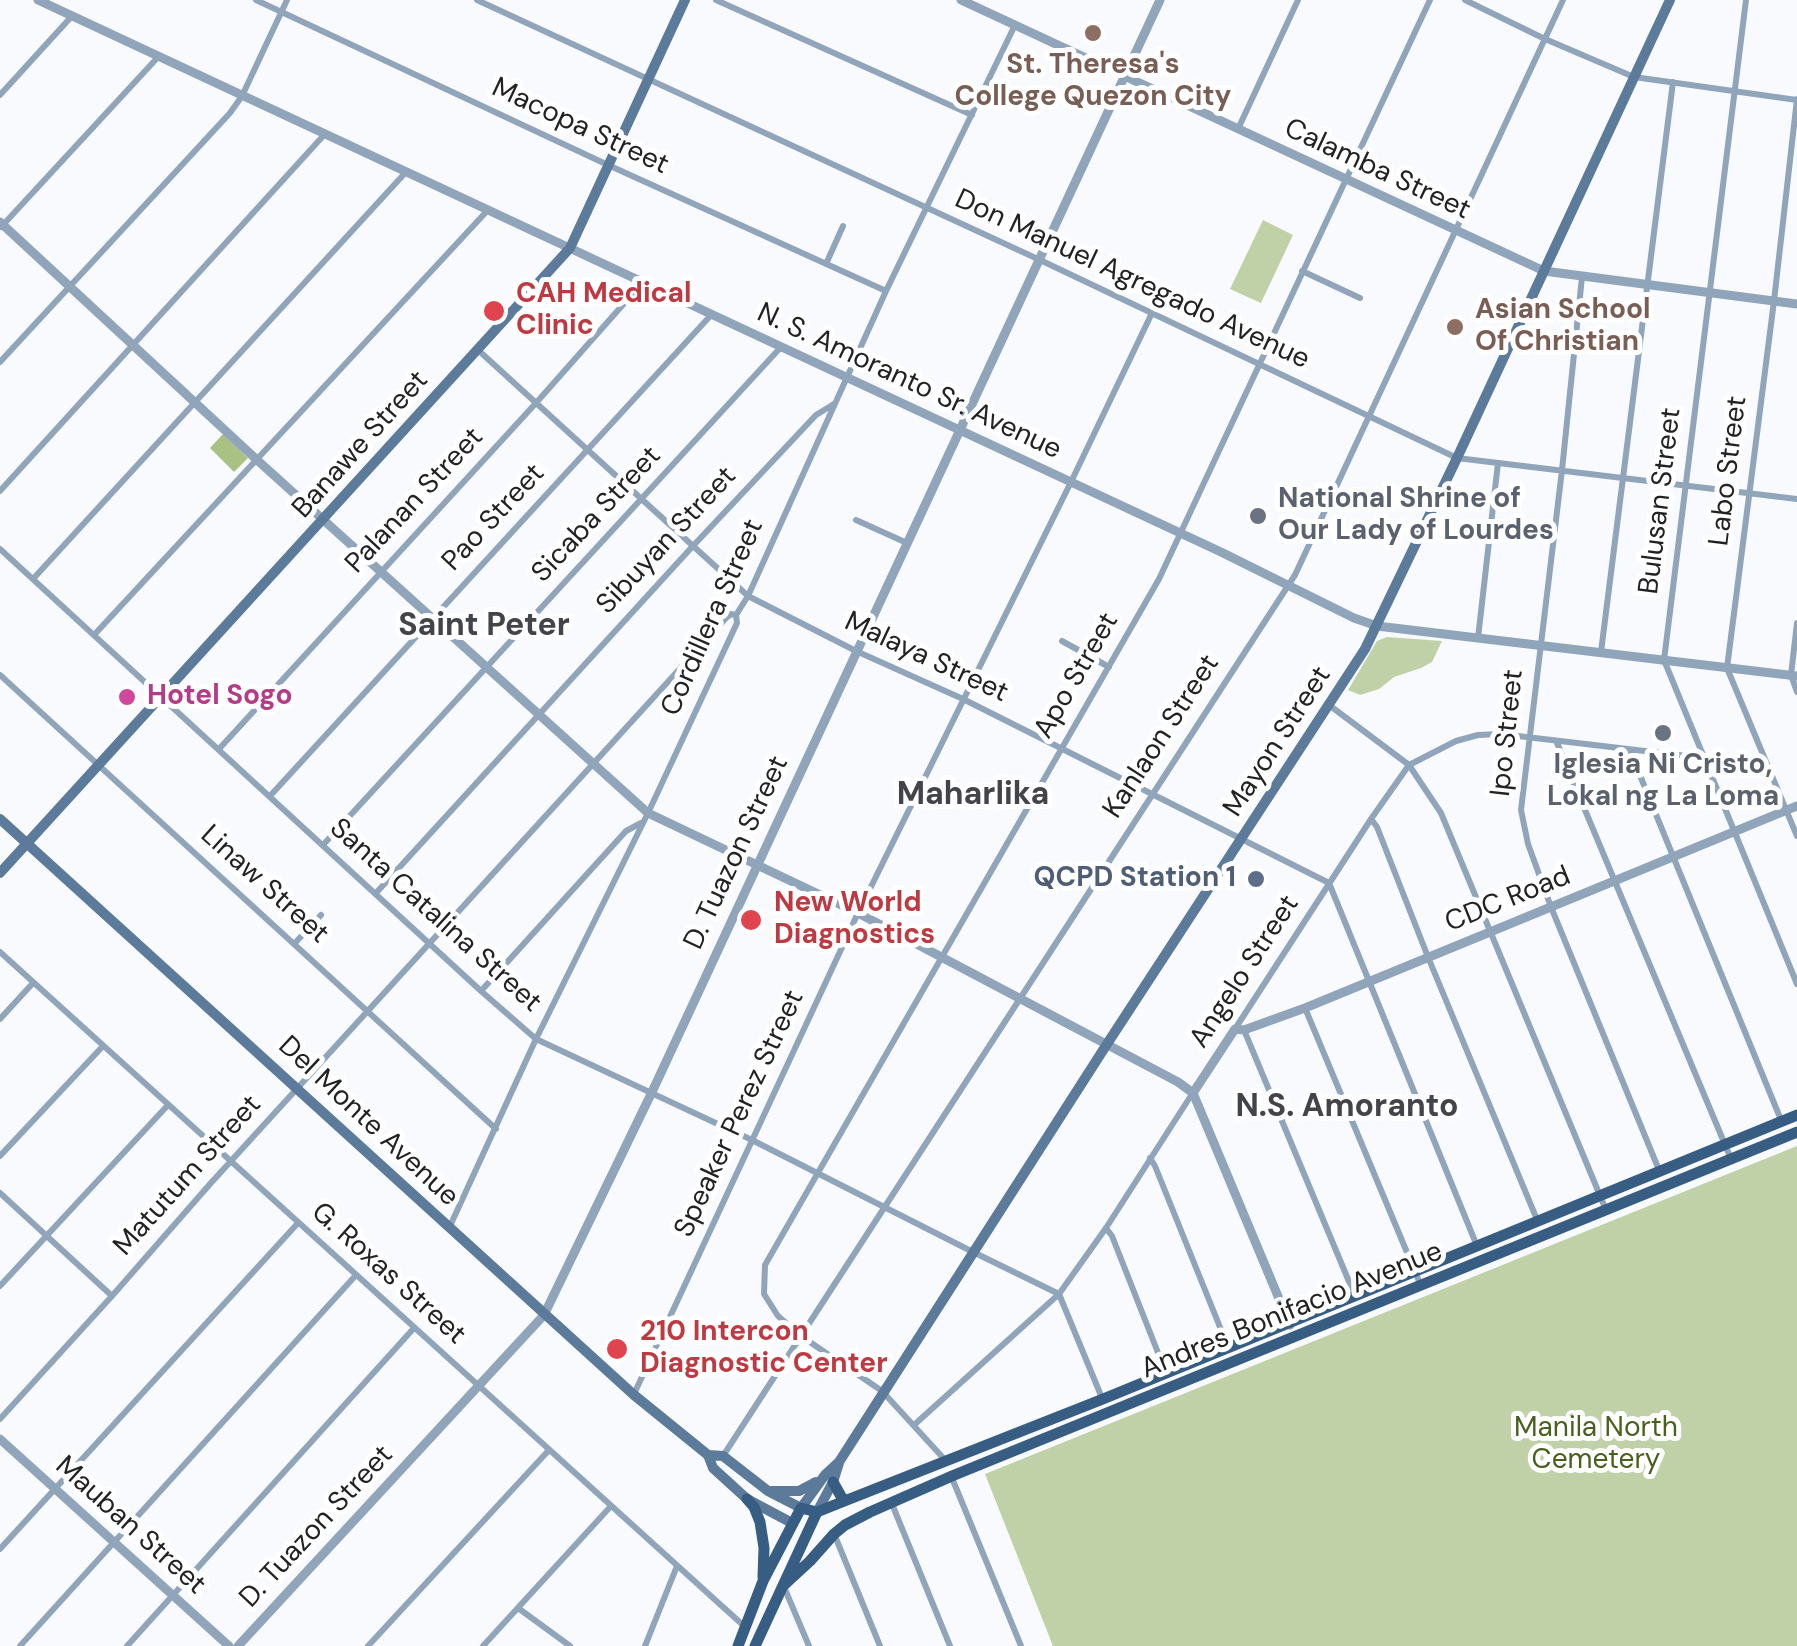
<!DOCTYPE html>
<html>
<head>
<meta charset="utf-8">
<style>
	body { margin:0 }
	canvas { display:block; background:#f8fafe }
</style>
</head>
<body>
<canvas width="1797" height="1646"></canvas>
<script>
const ctx = document.querySelector('canvas').getContext('2d');
ctx.lineJoin = 'round';
function paint(path, color) { ctx.fillStyle = color; ctx.fill(path, 'evenodd'); }
const shape = rows => new Path2D(rows.map(r => 'M' + r).join(''));
function trace(path, color, width, dash) { ctx.strokeStyle = color; ctx.lineWidth = width; ctx.lineCap = dash ? 'butt' : 'round'; ctx.setLineDash(dash || []); ctx.stroke(path); }
function label(font, color, halo, rows, align = 'center') {
  ctx.font = font + ' "DM Sans",sans-serif'; ctx.lineWidth = 10; ctx.setLineDash([]); ctx.textBaseline = 'middle'; ctx.strokeStyle = halo; ctx.fillStyle = color; for (const [text, x, y, turn = 0] of rows) {
    ctx.save(); ctx.translate(x, y); ctx.rotate((+turn || 0) * Math.PI / 180); ctx.textAlign = isNaN(turn) ? turn : align; if (halo) ctx.strokeText(text, 0, 0); ctx.fillText(text, 0, 0); ctx.restore();
  }
}
paint(shape([
	[1263,220,1293,235,1261,303,1230,289],
	[1387,637,1442,641,1432,662,1421,668,1394,677,1379,689,1360,695,1348,690,1377,641],
	[1797,1146,1797,1646,1053,1646,985,1474]
]), '#c0d1a8');
paint(shape([
	[223,434,248,458,234,472,210,448]
]), '#a9c183');
trace(shape([
	[256,0,608,165,886,291],
	[477,0,1040,260,1457,458,1797,499],
	[716,0,972,115],
	[1465,0,1545,39,1634,77,1797,100],
	[1746,0,1664,660,1797,984],
	[0,95,72,16],
	[1797,99,1774,301,1727,668,1797,836],
	[1238,129,1298,0],
	[1,227,159,56],
	[826,264,843,226],
	[1302,271,1360,298],
	[1582,277,1562,470,1521,810,1528,844,1551,907,1659,1170],
	[478,350,748,596,856,651,963,699,1329,883,1477,1246],
	[0,362,230,113,242,96,287,0],
	[0,491,324,135],
	[856,520,907,543],
	[0,549,481,991,536,1039,752,1140,973,1252,1059,1294,1102,1398],
	[33,579,406,172],
	[1797,623,1791,675,1797,692],
	[94,635,487,211],
	[1478,638,1498,463],
	[1062,641,1109,667],
	[1601,652,1673,82],
	[0,675,496,1129],
	[1329,705,1409,765,1441,813,1606,1210],
	[1557,743,1731,1159],
	[219,749,536,403,643,282],
	[1630,751,1781,1120],
	[270,796,712,314],
	[1371,819,1377,827,1428,957,1538,1222],
	[323,845,781,347],
	[376,893,692,547,816,415,834,404],
	[295,943,321,915],
	[0,952,744,1626],
	[481,991,626,831,641,823],
	[1305,1008,1421,1286],
	[0,1019,33,983],
	[1235,1029,1371,819,1409,765,1456,741,1478,735,1501,734,1704,758],
	[1244,1030,1355,1296],
	[0,1156,103,1046],
	[1150,1158,1155,1166,1228,1347],
	[0,1193,112,1296],
	[450,1226,536,1039,648,813,737,623,736,615,748,596,886,291,1015,25],
	[1106,1228,1112,1236,1166,1373],
	[0,1286,168,1105],
	[634,1394,858,913,1071,482,1152,313],
	[0,1419,112,1296,210,1184,727,617,731,614,736,615],
	[914,1425,1059,1294,1106,1228,1192,1094],
	[723,1456,1295,575,1563,0],
	[946,1461,882,1391,801,1336,778,1316,764,1294,765,1265,1159,579,1430,0],
	[952,1478,1021,1646],
	[892,1504,950,1646],
	[835,1536,880,1646],
	[0,1549,298,1223],
	[784,1587,809,1646],
	[518,1608,570,1646],
	[20,1646,356,1275],
	[127,1646,414,1328],
	[368,1646,549,1450],
	[483,1646,611,1506],
	[645,1646,677,1566]
]), '#90a4ba', 6);
trace(shape([
	[38,0,1221,552,1354,618,1377,626,1797,676],
	[961,0,1544,271,1797,304],
	[0,222,256,459,648,813,858,913,1178,1082,1193,1093,1290,1325],
	[1193,1093,1235,1029,1244,1030,1305,1008,1797,806],
	[0,1439,229,1646],
	[238,1646,544,1315,652,1092,1160,0]
]), '#90a4ba', 9);
trace(shape([
	[0,819,634,1395,708,1455,713,1468,747,1499,792,1523],
	[0,873,570,248,685,0],
	[708,1455,723,1456,768,1491,801,1508,825,1475,839,1462,1107,1044,1365,649,1457,458,1670,0],
	[771,1491,799,1491,816,1482],
	[817,1512,833,1482,839,1463]
]), '#5c7a9a', 10);
trace(shape([
	[833,1482,842,1498,847,1500],
	[747,1499,754,1507,760,1522,764,1548,763,1577],
	[784,1585,810,1561,834,1534,845,1525,870,1512,952,1476,1797,1132],
	[738,1646,763,1581,801,1508,817,1512,847,1500,1103,1399,1797,1115],
	[755,1646,817,1512]
]), '#385d82', 11);
for (const [x, y, r, color] of [
	[1093,33,10,"#8d6e63"],
	[494,311,12,"#e0444e"],
	[1455,327,10,"#8d6e63"],
	[1258,516,10,"#6b7280"],
	[127,697,10,"#d1479c"],
	[1663,733,10,"#6b7280"],
	[1256,879,10,"#5c6f8a"],
	[751,920,12,"#e0444e"],
	[617,1349,12,"#e0444e"]
]) { const dot = new Path2D(); dot.arc(x, y, r, 0, 2 * Math.PI); ctx.fillStyle = color; ctx.fill(dot); trace(dot, '#fff', 4); }
label('bold 28px', '#785e54', '#fff', [
	["St. Theresa's",1093,66],
	["College Quezon City",1093,98],
	["Asian School",1475,311,"left"],
	["Of Christian",1475,343,"left"]
]);
label('28px', '#212223', '#fff', [
	["Macopa Street",580,127,25],
	["Calamba Street",1377,170,25],
	["Don Manuel Agregado Avenue",1132,280,25],
	["N. S. Amoranto Sr. Avenue",909,382,25],
	["Banawe Street",361,445,-48],
	["Labo Street",1729,471,-83],
	["Palanan Street",415,501,-47],
	["Bulusan Street",1661,501,-83],
	["Sicaba Street",597,515,-47],
	["Pao Street",494,518,-47],
	["Sibuyan Street",667,541,-47],
	["Cordillera Street",713,618,-66],
	["Malaya Street",926,658,25],
	["Apo Street",1077,676,-60],
	["Ipo Street",1508,733,-84],
	["Kanlaon Street",1162,737,-57],
	["Mayon Street",1278,742,-57],
	["D. Tuazon Street",737,853,-65],
	["Linaw Street",264,885,42],
	["CDC Road",1508,900,-22],
	["Santa Catalina Street",435,916,42],
	["Angelo Street",1245,972,-57],
	["Speaker Perez Street",740,1114,-65],
	["Del Monte Avenue",368,1122,43],
	["Matutum Street",188,1176,-48],
	["G. Roxas Street",388,1274,42],
	["Andres Bonifacio Avenue",1292,1311,-22],
	["Mauban Street",130,1526,42],
	["D. Tuazon Street",317,1527,-47]
]);
label('bold 28px', '#be3a42', '#fff', [
	["CAH Medical",516,295],
	["Clinic",516,327],
	["New World",774,904],
	["Diagnostics",774,936],
	["210 Intercon",640,1333],
	["Diagnostic Center",640,1365]
], 'left');
label('bold 28px', '#5b616d', '#fff', [
	["National Shrine of",1278,500],
	["Our Lady of Lourdes",1278,532],
	["Iglesia Ni Cristo,",1663,766,"center"],
	["Lokal ng La Loma",1663,798,"center"]
], 'left');
label('bold 28px', '#b23c85', '#fff', [
	["Hotel Sogo",147,697]
], 'left');
label('bold 28px', '#4e5e75', '#fff', [
	["QCPD Station 1",1236,879]
], 'right');
label('28px', '#495f1d', '#fff', [
	["Manila North",1596,1429],
	["Cemetery",1596,1461]
]);
label('bold 32px', '#434449', '#fff', [
	["Saint Peter",484,627],
	["Maharlika",973,796],
	["N.S. Amoranto",1347,1108]
]);
</script>
</body>
</html>
